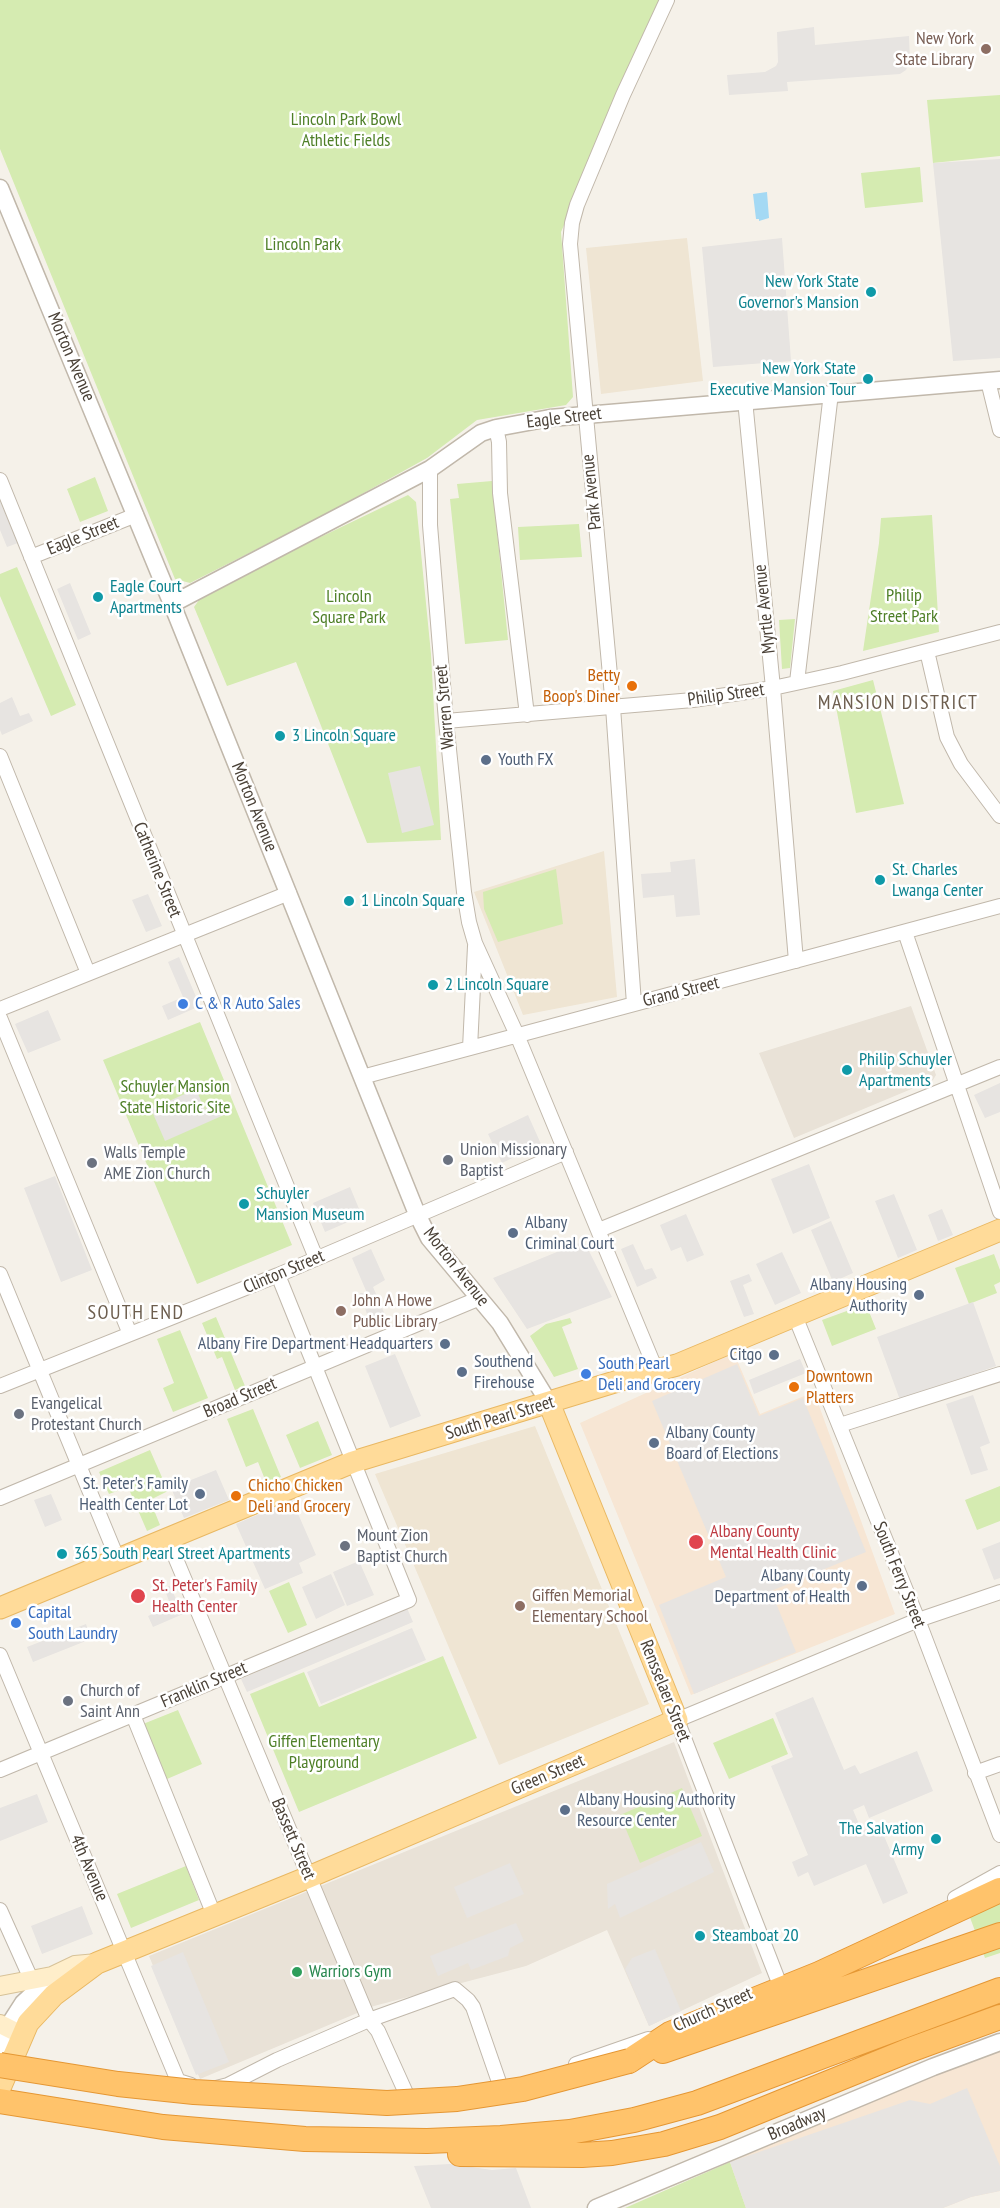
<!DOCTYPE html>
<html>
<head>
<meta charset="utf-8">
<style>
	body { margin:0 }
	canvas { display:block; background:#f5f1e9 }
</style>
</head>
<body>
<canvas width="1000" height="2208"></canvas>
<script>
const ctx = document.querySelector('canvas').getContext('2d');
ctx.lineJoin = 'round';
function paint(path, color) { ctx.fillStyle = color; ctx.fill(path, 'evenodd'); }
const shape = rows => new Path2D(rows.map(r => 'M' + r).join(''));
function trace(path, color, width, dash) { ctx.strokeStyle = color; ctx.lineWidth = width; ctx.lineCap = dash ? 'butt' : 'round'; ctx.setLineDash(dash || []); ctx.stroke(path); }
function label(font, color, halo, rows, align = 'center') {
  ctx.font = font + ' "PT Sans Narrow",sans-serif'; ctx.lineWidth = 5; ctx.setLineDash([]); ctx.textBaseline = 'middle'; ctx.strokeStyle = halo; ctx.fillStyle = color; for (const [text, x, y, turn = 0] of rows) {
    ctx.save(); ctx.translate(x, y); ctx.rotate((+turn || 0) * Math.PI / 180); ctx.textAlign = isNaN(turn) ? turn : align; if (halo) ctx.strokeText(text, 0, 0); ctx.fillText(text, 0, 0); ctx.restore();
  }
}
paint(shape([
	[911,1006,936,1075,933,1080,794,1138,759,1053],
	[674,1742,762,1973,649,2026,607,1930,526,1966,374,2006,200,2079,149,1956]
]), '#e9e2d7');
paint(shape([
	[734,1353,760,1414,814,1392,895,1614,691,1695,580,1423],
	[1000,2046,1000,2191,971,2197,943,2208,746,2208,730,2162]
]), '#f7e6d4');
paint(shape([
	[687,238,703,381,601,394,586,248],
	[604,851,617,997,523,1015,474,892],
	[535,1426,649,1704,499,1765,375,1474]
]), '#efe5d3');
paint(shape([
	[0,0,661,0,561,232,573,397,566,405,477,420,427,458,324,515,190,583,175,579,0,149],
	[1000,95,1000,156,933,163,927,100],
	[920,167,923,202,865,208,861,173],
	[95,477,108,511,80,522,67,489],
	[492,481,508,640,465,644,450,499,459,498,457,484],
	[408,495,416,502,431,654,441,840,367,843,296,662,227,686,194,607,199,600,306,544],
	[932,515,939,632,863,651,879,543,881,518],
	[579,524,582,557,520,560,518,527],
	[17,567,76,705,51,716,0,596,0,574],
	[795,619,790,668,782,669,779,620],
	[873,680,904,804,856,813,833,691],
	[556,869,563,924,498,942,484,909,483,892],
	[200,1022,292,1245,197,1284,103,1060],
	[994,1254,1000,1270,1000,1282,994,1285,997,1293,969,1304,955,1268],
	[866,1304,876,1329,832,1346,822,1320],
	[216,1317,245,1386,235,1390,222,1357,217,1359,202,1323],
	[570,1318,572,1323,562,1327,578,1369,554,1377,530,1336,546,1324],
	[180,1330,208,1398,173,1412,163,1388,174,1383,157,1339],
	[253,1409,281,1477,266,1482,258,1462,246,1467,227,1419],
	[318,1421,332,1455,300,1468,286,1435],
	[150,1450,168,1491,150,1500,160,1525,147,1531,128,1487,109,1494,99,1472],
	[1000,1486,1000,1521,977,1530,965,1500],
	[289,1582,307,1625,288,1633,269,1591],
	[443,1656,477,1738,299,1812,250,1694,304,1672,319,1707],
	[178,1710,202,1764,167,1779,143,1724],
	[773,1718,788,1754,729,1779,713,1743],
	[682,1788,702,1836,640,1863,620,1815],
	[186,1866,199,1900,131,1928,117,1894],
	[1000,1885,1000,1953,985,1958,965,1904],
	[730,2162,746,2208,625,2208]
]), '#d5ebb1');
paint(shape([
	[814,27,815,45,909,36,910,61,906,70,900,74,787,82,788,91,729,95,727,75,765,72,776,66,778,62,777,32],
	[1000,159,1000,358,953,361,933,163],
	[782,238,791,361,713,367,702,247],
	[0,501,18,543,7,547,0,530],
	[70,583,91,634,78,640,57,589],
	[12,697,20,716,29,713,33,721,2,735,0,730,0,703],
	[420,766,434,825,402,833,388,773],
	[695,859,700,915,676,917,674,895,643,898,641,874,671,872,670,862],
	[148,894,162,926,146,932,132,900],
	[179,957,200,1006,168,1020,162,1006,183,997,168,962],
	[48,1010,61,1040,28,1053,15,1024],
	[1000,1083,1000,1112,985,1118,974,1095],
	[196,1089,205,1110,219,1104,224,1115,165,1141,151,1109],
	[528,1115,541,1144,502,1163,488,1134],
	[809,1164,830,1218,793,1234,771,1179],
	[55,1176,92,1270,61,1282,24,1188],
	[350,1187,362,1216,325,1232,313,1203],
	[894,1194,917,1250,898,1258,875,1201],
	[942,1209,953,1235,938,1241,928,1215],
	[686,1214,704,1255,687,1262,681,1247,671,1251,660,1225],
	[831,1221,853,1273,833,1282,811,1230],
	[584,1241,612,1297,527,1329,493,1278],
	[633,1244,645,1270,652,1268,657,1278,637,1287,621,1249],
	[371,1249,385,1280,373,1287,389,1324,369,1320,360,1293,367,1293,352,1258],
	[782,1252,801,1293,775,1305,756,1264],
	[749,1274,752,1281,743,1285,754,1314,744,1317,730,1281],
	[973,1302,996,1366,900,1400,877,1337],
	[395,1354,421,1416,390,1428,365,1366],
	[800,1359,806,1373,754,1394,749,1380],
	[737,1364,759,1416,803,1398,866,1552,771,1591,796,1652,694,1694,659,1605,726,1577,652,1401],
	[973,1395,990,1443,980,1447,988,1470,971,1475,946,1404],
	[216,1470,229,1500,184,1518,171,1488],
	[51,1494,62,1520,45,1527,34,1500],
	[292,1500,316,1555,299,1563,303,1573,265,1589,236,1524],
	[1000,1542,1000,1578,994,1580,982,1549],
	[359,1561,374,1595,347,1606,333,1572],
	[331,1574,345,1605,316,1619,302,1587],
	[170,1586,183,1614,153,1627,148,1616,171,1606,164,1588],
	[407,1608,413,1622,247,1692,241,1679],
	[86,1624,91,1639,33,1662,27,1647],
	[412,1628,426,1660,321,1704,307,1672],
	[813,1697,844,1770,855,1765,860,1774,917,1751,933,1791,869,1818,864,1805,853,1810,862,1831,879,1824,908,1893,883,1904,866,1864,814,1886,808,1872,798,1877,792,1862,808,1855,771,1766,793,1757,775,1713],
	[37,1794,48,1822,0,1841,0,1808],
	[701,1842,714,1872,620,1918,615,1904,608,1909,607,1884],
	[510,1863,524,1894,467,1918,454,1887],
	[82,1906,93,1934,42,1954,31,1926],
	[516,1923,524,1941,510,1948,508,1956,471,1970,468,1963,438,1976,430,1956],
	[655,1949,681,2011,649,2026,625,1969,632,1958],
	[183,1952,229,2062,196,2075,151,1966],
	[967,2088,1000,2166,1000,2191,971,2197,943,2208,746,2208,730,2162,910,2100,930,2104],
	[450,2164,492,2170,516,2168,531,2208,431,2208,414,2166]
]), '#e7e4e1');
paint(shape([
	[767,192,769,218,759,221,759,219,756,219,753,194]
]), '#a4d9f4');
const minor = shape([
	[988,381,1000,430],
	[745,400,773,688,796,961],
	[496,428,499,442,500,493,527,715],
	[430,469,430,525,446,721,464,892,469,922,475,943,517,1035,656,1370],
	[0,480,316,1258],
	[31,557,136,515],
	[927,651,947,737,961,764,1000,816],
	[797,682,831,393],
	[446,721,693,700,773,688,842,673,1000,632],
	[0,756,88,973],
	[905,932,1000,1212],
	[634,1004,613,707,570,244,572,223,577,205,623,95,667,0],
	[0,1009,289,893],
	[0,1018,130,1334],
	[470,1048,475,946],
	[362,1077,1000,906],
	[599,1230,1000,1067],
	[0,1274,118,1560],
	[795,1316,918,1620,1000,1835],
	[0,1386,278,1275,566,1152],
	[840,1425,1000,1374],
	[0,1498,480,1298],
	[168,1540,369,2020,378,2031,410,2102,414,2101],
	[0,1655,178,2081,191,2085],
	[133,1715,214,1915],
	[0,1770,409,1600,278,1275],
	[975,1773,1000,1764],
	[955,1898,1000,1873],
	[0,1910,31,1979],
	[778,1980,677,1720,918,1620,1000,1592],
	[576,2064,648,2039],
	[216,2088,228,2085,277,2060,369,2020,455,1989,468,2000,473,2007,499,2082]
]);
const tertiary = shape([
	[0,188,172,604,417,1214,429,1238,500,1323,549,1403],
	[172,604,430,469,481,433,496,428,550,418,1000,380],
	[0,2045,7,2028,23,2003,52,1976],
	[596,2208,933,2067,1000,2042]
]);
const secondary = shape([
	[0,1986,52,1976,75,1965,97,1963],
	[0,2024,22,2035]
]);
const primary = shape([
	[0,1608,353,1462,631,1377,677,1365,1000,1230],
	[0,2088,28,2023,54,1995,97,1963,309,1877,677,1720,549,1403]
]);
const motorway = shape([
	[663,2051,1000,1935],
	[629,2061,670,2034,819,1974,1000,1890],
	[0,2101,163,2127,305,2139,427,2141,501,2138,570,2132,634,2120,697,2103,1000,1990],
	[460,2154,582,2155,612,2153,664,2144,720,2127,907,2051,1000,2017]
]);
trace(minor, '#c1b8ab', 16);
trace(tertiary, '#c1b8ab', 19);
trace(secondary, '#d7c298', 20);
trace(primary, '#e9b863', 23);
trace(motorway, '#e59734', 26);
trace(minor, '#fff', 14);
trace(tertiary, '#fff', 16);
trace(secondary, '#ffeeca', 18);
trace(primary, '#ffdb99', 21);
trace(motorway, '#ffc36b', 24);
const motorwayBridge = shape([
	[0,2065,118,2084,194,2092,387,2103,457,2099,523,2089,629,2061]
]);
trace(motorwayBridge, '#e59734', 26, []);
trace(motorwayBridge, '#ffc36b', 24);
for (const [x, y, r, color] of [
	[986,49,6,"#8d6e63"],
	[871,292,6,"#0f9aa8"],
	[868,379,6,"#0f9aa8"],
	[98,597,6,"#0f9aa8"],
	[632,686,6,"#e8710a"],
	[280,736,6,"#0f9aa8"],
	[486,760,6,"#5c6f8a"],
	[880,880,6,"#0f9aa8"],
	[349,901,6,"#0f9aa8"],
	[433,985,6,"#0f9aa8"],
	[183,1004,6,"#3f7fe0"],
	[847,1070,6,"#0f9aa8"],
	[448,1160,6,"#6b7280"],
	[92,1163,6,"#6b7280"],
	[244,1204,6,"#0f9aa8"],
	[513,1233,6,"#5c6f8a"],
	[919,1295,6,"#5c6f8a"],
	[341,1311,6,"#8d6e63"],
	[445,1344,6,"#5c6f8a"],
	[774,1355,6,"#5c6f8a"],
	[462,1372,6,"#5c6f8a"],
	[586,1374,6,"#3f7fe0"],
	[794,1387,6,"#e8710a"],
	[19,1414,6,"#6b7280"],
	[654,1443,6,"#5c6f8a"],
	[200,1494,6,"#5c6f8a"],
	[236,1496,6,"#e8710a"],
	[696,1542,8,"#e0444e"],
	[345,1546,6,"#6b7280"],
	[62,1554,6,"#0f9aa8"],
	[862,1586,6,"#5c6f8a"],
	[138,1596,8,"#e0444e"],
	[520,1606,6,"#8d6e63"],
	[16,1623,6,"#3f7fe0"],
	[68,1701,6,"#6b7280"],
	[565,1810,6,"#5c6f8a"],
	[936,1839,6,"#0f9aa8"],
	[700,1936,6,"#0f9aa8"],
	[297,1972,6,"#2e9e5b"]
]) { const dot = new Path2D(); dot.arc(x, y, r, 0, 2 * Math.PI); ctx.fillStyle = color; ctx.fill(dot); trace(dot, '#fff', 2); }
label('18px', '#785e54', '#fff', [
	["New York",974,39,"right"],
	["State Library",974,60,"right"],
	["John A Howe",353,1301],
	["Public Library",353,1322],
	["Giffen Memorial",532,1596],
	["Elementary School",532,1617]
], 'left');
label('18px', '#4e7f27', '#fff', [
	["Lincoln Park Bowl",346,120],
	["Athletic Fields",346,141],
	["Lincoln Park",303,245],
	["Philip",904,596],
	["Street Park",904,617],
	["Lincoln",349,597],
	["Square Park",349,618],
	["Schuyler Mansion",175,1087],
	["State Historic Site",175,1108],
	["Giffen Elementary",324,1742],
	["Playground",324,1763]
]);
label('18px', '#0d838f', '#fff', [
	["New York State",859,282,"right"],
	["Governor's Mansion",859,303,"right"],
	["New York State",856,369,"right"],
	["Executive Mansion Tour",856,390,"right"],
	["Eagle Court",110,587],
	["Apartments",110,608],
	["3 Lincoln Square",292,736],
	["St. Charles",892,870],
	["Lwanga Center",892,891],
	["1 Lincoln Square",361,901],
	["2 Lincoln Square",445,985],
	["Philip Schuyler",859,1060],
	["Apartments",859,1081],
	["Schuyler",256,1194],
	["Mansion Museum",256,1215],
	["365 South Pearl Street Apartments",74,1554],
	["The Salvation",924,1829,"right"],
	["Army",924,1850,"right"],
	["Steamboat 20",712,1936]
], 'left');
label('18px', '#4a4137', '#fff', [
	["Morton Avenue",71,357,67],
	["Eagle Street",564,418,-7],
	["Park Avenue",592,492,-96],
	["Eagle Street",83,536,-22],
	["Myrtle Avenue",765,609,-96],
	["Philip Street",726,695,-8],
	["Warren Street",445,707,-95],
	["Morton Avenue",254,807,68],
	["Catherine Street",157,870,68],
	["Grand Street",681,992,-14],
	["Morton Avenue",456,1267,52],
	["Clinton Street",284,1272,-23],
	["Broad Street",240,1398,-23],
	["South Pearl Street",500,1418,-17],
	["South Ferry Street",899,1575,68],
	["Franklin Street",204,1685,-23],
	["Rensselaer Street",665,1691,68],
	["Green Street",548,1775,-23],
	["Bassett Street",293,1839,67],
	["4th Avenue",89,1868,67],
	["Church Street",713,2010,-24],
	["Broadway",797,2124,-23]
]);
label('18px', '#c56008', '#fff', [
	["Betty",620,676,"right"],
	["Boop's Diner",620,697,"right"],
	["Downtown",806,1377],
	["Platters",806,1398],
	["Chicho Chicken",248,1486],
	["Deli and Grocery",248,1507]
], 'left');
label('18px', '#4e5e75', '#fff', [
	["Youth FX",498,760],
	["Albany",525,1223],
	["Criminal Court",525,1244],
	["Albany Housing",907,1285,"right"],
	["Authority",907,1306,"right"],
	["Albany Fire Department Headquarters",433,1344,"right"],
	["Citgo",762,1355,"right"],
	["Southend",474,1362],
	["Firehouse",474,1383],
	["Albany County",666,1433],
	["Board of Elections",666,1454],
	["St. Peter's Family",188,1484,"right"],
	["Health Center Lot",188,1505,"right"],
	["Albany County",850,1576,"right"],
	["Department of Health",850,1597,"right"],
	["Albany Housing Authority",577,1800],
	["Resource Center",577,1821]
], 'left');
label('18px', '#366cbe', '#fff', [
	["C & R Auto Sales",195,1004],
	["South Pearl",598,1364],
	["Deli and Grocery",598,1385],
	["Capital",28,1613],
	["South Laundry",28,1634]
], 'left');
label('18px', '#5b616d', '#fff', [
	["Union Missionary",460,1150],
	["Baptist",460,1171],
	["Walls Temple",104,1153],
	["AME Zion Church",104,1174],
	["Evangelical",31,1404],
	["Protestant Church",31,1425],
	["Mount Zion",357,1536],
	["Baptist Church",357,1557],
	["Church of",80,1691],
	["Saint Ann",80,1712]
], 'left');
label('18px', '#be3a42', '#fff', [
	["Albany County",710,1532],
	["Mental Health Clinic",710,1553],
	["St. Peter's Family",152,1586],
	["Health Center",152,1607]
], 'left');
label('18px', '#27864d', '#fff', [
	["Warriors Gym",309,1972]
], 'left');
ctx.letterSpacing = '1.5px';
label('20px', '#6d5e4e', '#fff', [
	["MANSION DISTRICT",898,703],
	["SOUTH END",136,1313]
]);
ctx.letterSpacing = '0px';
</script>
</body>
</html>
